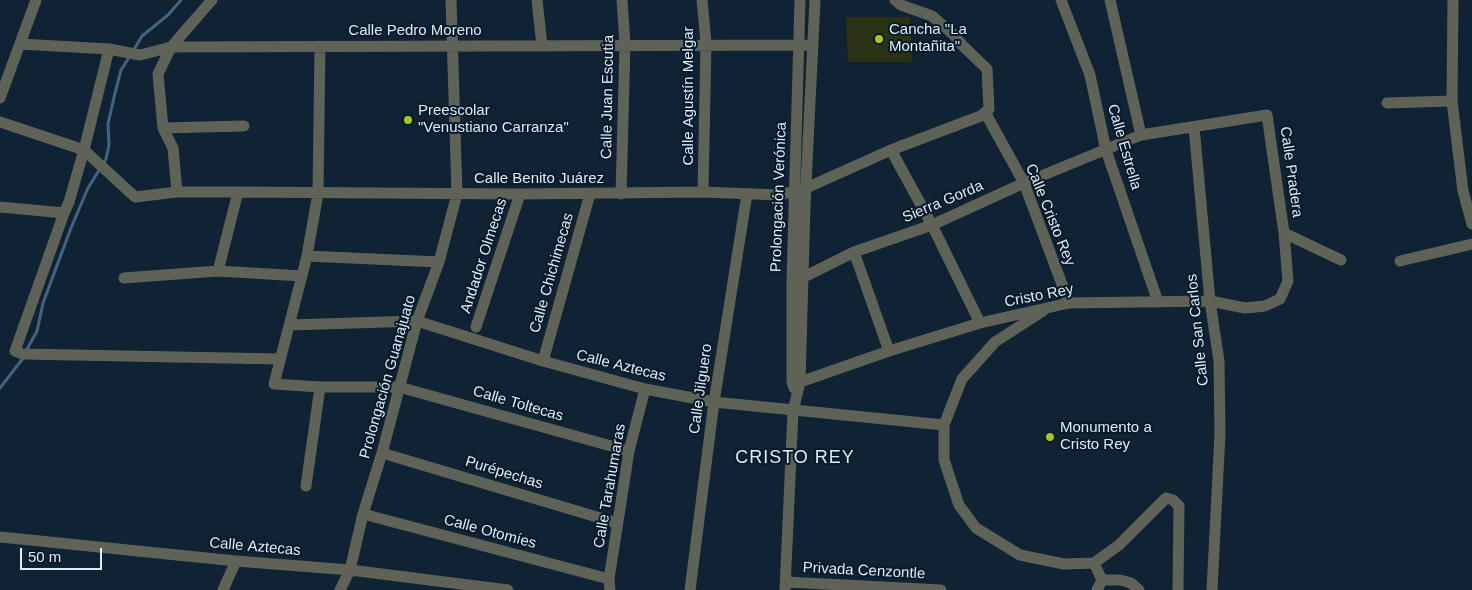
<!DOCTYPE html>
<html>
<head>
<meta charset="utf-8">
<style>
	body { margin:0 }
	#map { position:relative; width:1472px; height:590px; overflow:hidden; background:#102334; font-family:Helvetica,sans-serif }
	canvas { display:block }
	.scale { position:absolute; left:20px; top:548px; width:82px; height:22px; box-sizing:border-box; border:2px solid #dfebf7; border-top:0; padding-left:6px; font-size:15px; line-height:18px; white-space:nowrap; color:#dfebf7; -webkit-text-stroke:4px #071a29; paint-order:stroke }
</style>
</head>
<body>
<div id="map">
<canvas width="1472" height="590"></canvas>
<div class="scale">50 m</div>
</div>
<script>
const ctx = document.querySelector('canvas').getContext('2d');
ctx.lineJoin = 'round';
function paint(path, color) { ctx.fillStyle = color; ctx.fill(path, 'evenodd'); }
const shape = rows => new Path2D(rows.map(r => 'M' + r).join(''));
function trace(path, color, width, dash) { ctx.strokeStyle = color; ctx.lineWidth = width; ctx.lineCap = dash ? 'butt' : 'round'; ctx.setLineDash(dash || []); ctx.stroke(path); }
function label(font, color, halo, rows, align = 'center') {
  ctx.font = font + ' Helvetica,sans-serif'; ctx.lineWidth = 4; ctx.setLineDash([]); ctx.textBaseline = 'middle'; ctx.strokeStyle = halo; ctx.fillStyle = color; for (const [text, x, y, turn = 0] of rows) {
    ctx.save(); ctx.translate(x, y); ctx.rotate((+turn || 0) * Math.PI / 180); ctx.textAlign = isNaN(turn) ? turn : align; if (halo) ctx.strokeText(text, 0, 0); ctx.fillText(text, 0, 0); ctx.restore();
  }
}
paint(shape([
	[846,17,910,17,912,62,848,62]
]), '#2b3214');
trace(shape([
	[133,51,142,36,168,15,181,0],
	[26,351,37,331,43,303,71,228,88,188,106,159,109,145,108,124,115,93,121,70,130,56],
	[0,388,24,357]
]), '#426381', 3);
trace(shape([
	[537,0,542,46],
	[702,0,706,43,703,192],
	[895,0,901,5,932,16,953,34,962,45,987,69,989,109,981,116],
	[1061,0,1090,75,1106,150,1158,302],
	[1110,0,1141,135],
	[1453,0,1452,101,1463,191,1472,224],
	[20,44,109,49,140,55,171,47,812,45],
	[320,46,318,193,307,256,274,384,320,387,399,387,629,451],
	[0,98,36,0],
	[1387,103,1452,101],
	[0,122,84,150,135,197,177,192,238,192,520,194,703,192,780,195,806,188,891,150,986,114,1024,183,1069,303],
	[1194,127,1210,301,1219,361,1220,434,1212,590],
	[163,128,244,126],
	[891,150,932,225,980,323],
	[177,192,173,148,163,128,158,74,171,47,212,0],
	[621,194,625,45,622,0],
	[0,207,64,213,69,202,84,150,109,49],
	[64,213,15,351,22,354,280,359],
	[1284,233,1341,260],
	[854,252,889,351],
	[307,256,439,262],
	[1400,261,1472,244],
	[218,271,238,192],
	[124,278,218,271,302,276],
	[792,281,802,278,854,252,932,225,1024,183,1141,135,1267,115,1284,233,1288,281,1280,299,1265,306,1245,308,1210,301,1069,303,980,323,889,351,800,382,792,382],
	[1043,311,995,342,962,379,944,425,944,460,959,505,976,528,1020,555,1064,564,1094,563],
	[289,325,417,321,543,361,645,389,714,402,944,425],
	[476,327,520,194],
	[543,361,590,194],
	[794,388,792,382,792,281,800,0],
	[382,453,617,523],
	[306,486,320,387],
	[363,514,609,579],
	[0,537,236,561,350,570,508,590],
	[1102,580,1094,563,1119,545,1166,498,1173,500,1179,506,1178,590],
	[786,582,941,590],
	[223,590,236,561],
	[340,590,350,570,363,514,382,453,417,321,439,262,457,194,451,0],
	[610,590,609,579,629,451,645,389],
	[690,590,714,402,747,194],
	[785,590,793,411,800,382,805,205,815,0],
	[1097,590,1102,580,1120,580,1131,583,1139,590]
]), '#5f6257', 11);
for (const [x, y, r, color] of [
	[879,39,5,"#aac719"],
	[408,120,5,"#aac719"],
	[1050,437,5,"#aac719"]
]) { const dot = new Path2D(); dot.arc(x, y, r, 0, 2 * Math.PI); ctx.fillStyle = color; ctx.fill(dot); trace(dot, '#071a29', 2); }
label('15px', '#dfebf7', '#071a29', [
	["Cancha \"La",889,30],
	["Montañita\"",889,47],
	["Preescolar",418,111],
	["\"Venustiano Carranza\"",418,128],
	["Monumento a",1060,428],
	["Cristo Rey",1060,445]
], 'left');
label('15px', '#dfebf7', '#071a29', [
	["Calle Pedro Moreno",415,31],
	["Calle Agustín Melgar",689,96,-90],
	["Calle Juan Escutia",608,97,-89],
	["Calle Estrella",1124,147,74],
	["Calle Pradera",1291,172,82],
	["Calle Benito Juárez",539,179],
	["Prolongación Verónica",779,197,-88],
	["Sierra Gorda",943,202,-23],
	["Calle Cristo Rey",1050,215,68],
	["Andador Olmecas",484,256,-72],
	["Calle Chichimecas",552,273,-74],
	["Cristo Rey",1039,296,-11],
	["Calle San Carlos",1198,330,-96],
	["Calle Aztecas",621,366,14],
	["Prolongación Guanajuato",388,377,-74],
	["Calle Jilguero",701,389,-82],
	["Calle Toltecas",518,404,16],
	["Purépechas",504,473,17],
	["Calle Tarahumaras",610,486,-80],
	["Calle Otomíes",490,532,15],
	["Calle Aztecas",255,547,5],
	["Privada Cenzontle",864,571,3]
]);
ctx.letterSpacing = '1px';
label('18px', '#dfebf7', '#071a29', [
	["CRISTO REY",795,458]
]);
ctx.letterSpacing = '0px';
</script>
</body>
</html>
